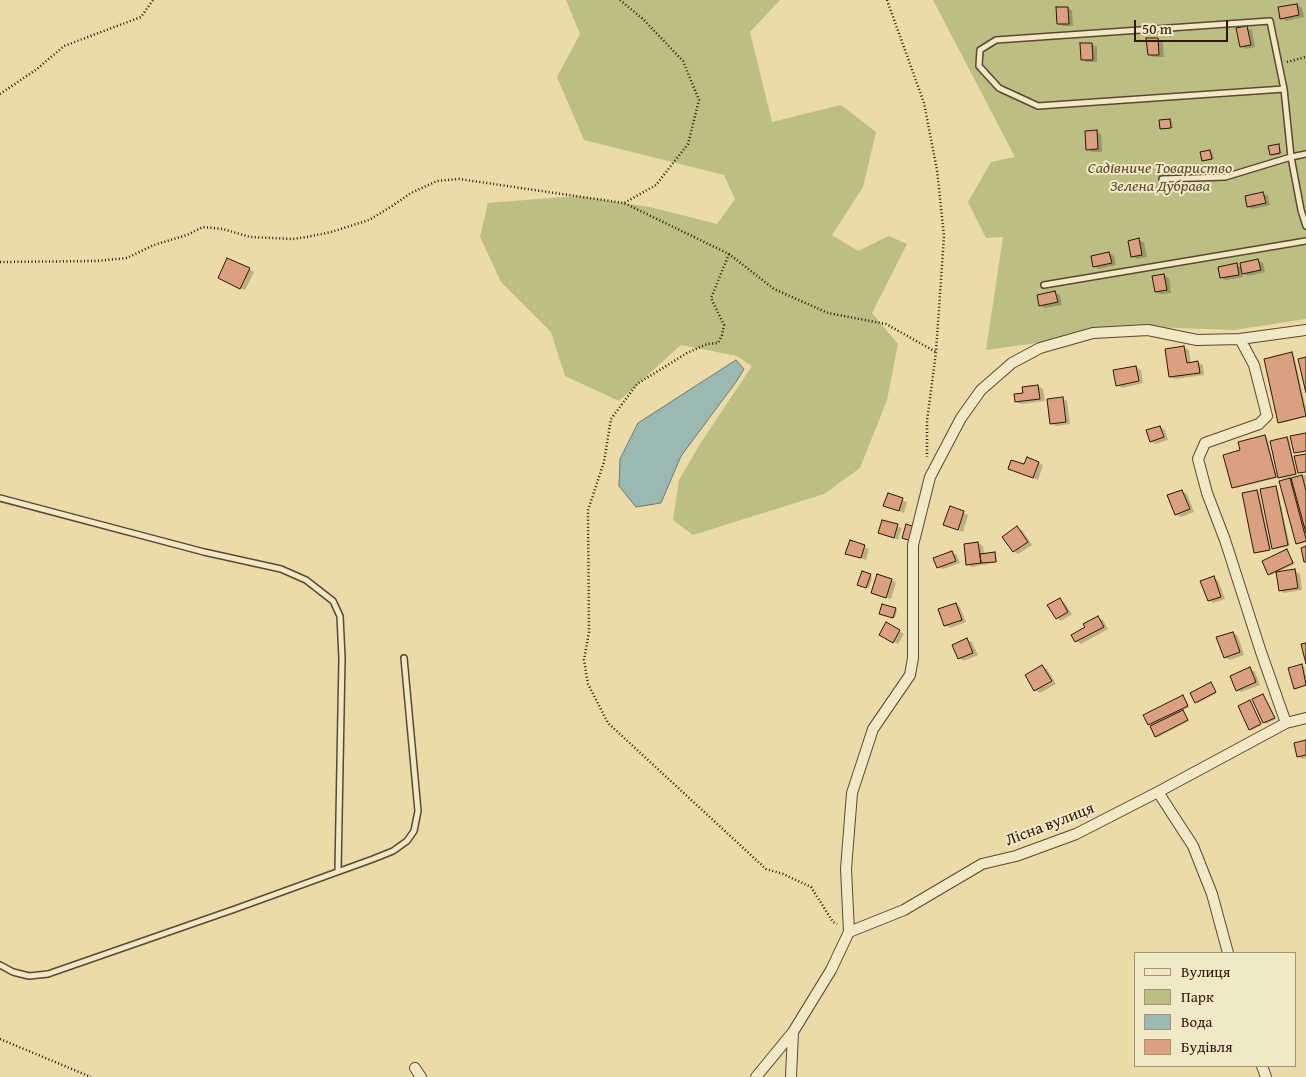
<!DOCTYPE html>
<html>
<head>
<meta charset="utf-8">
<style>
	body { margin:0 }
	#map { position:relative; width:1306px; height:1077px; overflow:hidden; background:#eadba8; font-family:"Gentium Book Plus",serif }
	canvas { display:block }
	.legend { position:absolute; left:1134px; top:952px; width:162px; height:115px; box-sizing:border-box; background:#f1e8c6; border:1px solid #a3947a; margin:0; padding:6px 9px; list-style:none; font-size:15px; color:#2e1608 }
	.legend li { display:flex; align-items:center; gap:10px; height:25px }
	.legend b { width:25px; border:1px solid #a3947a }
	.scale { position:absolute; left:1134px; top:20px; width:94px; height:22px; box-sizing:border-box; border:2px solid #2e1608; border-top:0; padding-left:6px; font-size:15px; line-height:18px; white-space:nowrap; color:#2e1608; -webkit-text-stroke:4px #f1e8c6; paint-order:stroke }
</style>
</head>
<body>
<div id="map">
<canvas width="1306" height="1077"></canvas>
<ul class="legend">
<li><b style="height:6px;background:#f1e8c6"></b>Вулиця</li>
<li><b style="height:14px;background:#bcbe84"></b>Парк</li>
<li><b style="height:14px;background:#9bb9b2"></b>Вода</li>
<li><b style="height:14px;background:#daa07f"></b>Будівля</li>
</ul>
<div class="scale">50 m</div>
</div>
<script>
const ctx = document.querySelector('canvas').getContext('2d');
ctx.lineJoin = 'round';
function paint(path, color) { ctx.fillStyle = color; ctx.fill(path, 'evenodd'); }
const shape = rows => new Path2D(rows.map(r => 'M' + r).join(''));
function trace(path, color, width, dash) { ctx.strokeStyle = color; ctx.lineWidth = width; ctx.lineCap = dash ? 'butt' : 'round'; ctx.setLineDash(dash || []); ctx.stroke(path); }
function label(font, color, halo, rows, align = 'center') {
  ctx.font = font + ' "Gentium Book Plus",serif'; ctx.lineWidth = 4; ctx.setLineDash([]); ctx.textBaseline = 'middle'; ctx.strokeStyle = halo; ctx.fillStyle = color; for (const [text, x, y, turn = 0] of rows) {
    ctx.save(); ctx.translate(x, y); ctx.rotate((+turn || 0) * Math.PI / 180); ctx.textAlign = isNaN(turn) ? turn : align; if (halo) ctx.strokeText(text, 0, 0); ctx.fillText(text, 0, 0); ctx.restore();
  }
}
paint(shape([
	[566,0,780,0,750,32,772,122,841,105,876,132,863,187,832,235,858,251,889,236,907,244,872,313,898,344,887,400,860,468,824,494,693,535,673,520,679,480,700,444,752,366,737,356,681,345,619,401,565,376,551,332,501,282,480,237,488,203,576,196,650,207,717,224,735,199,724,175,584,140,557,77,580,34],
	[933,0,1306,0,1306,319,1234,330,1150,327,986,350,1003,237,986,238,968,202,991,162,1015,157]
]), '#bcbe84');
const water = shape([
	[736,360,744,369,736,382,681,456,661,503,636,507,619,486,620,459,638,423,736,360]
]);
paint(water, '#9bb9b2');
trace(water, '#6f786e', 1);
paint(shape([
	[1297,5,1302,8,1304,17,1286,21,1282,18],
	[1068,8,1072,11,1073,26,1063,26,1058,24],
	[1247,28,1252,30,1255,47,1246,49,1241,46],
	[1158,39,1163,42,1164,57,1154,57,1149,55,1148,40],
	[1092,44,1097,47,1097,62,1087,62,1082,59],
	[1170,120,1172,121,1173,128,1161,128],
	[1097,132,1101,134,1102,152,1092,152,1088,149],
	[1278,146,1280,147,1282,154,1273,156,1271,154],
	[1210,151,1212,152,1214,159,1205,161,1203,160],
	[1263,193,1268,196,1270,205,1253,209,1248,207],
	[1139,240,1144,243,1147,257,1137,259,1132,256],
	[1109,253,1114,256,1116,265,1099,269,1094,266],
	[1258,260,1263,263,1265,272,1248,276,1242,273,1243,277,1226,280,1221,278,1236,265,1242,268],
	[249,269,254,272,245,290,224,281],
	[1164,275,1169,278,1171,293,1161,294,1156,292],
	[1055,292,1060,295,1062,305,1045,308,1040,305],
	[1184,347,1189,350,1191,364,1198,363,1203,365,1204,375,1175,379,1170,377],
	[1292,354,1294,355,1306,409,1306,417,1281,423,1279,422],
	[1136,367,1141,370,1143,383,1122,388,1117,385],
	[1038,386,1043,389,1045,401,1021,404,1016,402,1024,394,1023,388],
	[1062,398,1067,401,1070,424,1056,426,1051,423],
	[1160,427,1165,430,1168,440,1155,444,1151,441],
	[1265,436,1267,437,1277,478,1235,488,1233,487,1242,451],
	[1287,438,1289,439,1297,475,1282,478,1280,477],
	[1039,463,1043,465,1038,480,1014,471,1025,466],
	[1306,475,1306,542,1299,544,1297,543,1289,479,1294,482,1293,479],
	[1275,487,1277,488,1290,546,1275,549,1274,548],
	[1182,491,1187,494,1194,512,1181,517,1176,514],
	[1257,491,1259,492,1271,550,1257,553,1255,552],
	[888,495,907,502,904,513,885,506],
	[950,508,968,515,963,532,945,525],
	[897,526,902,528,898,540,879,532],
	[1017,528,1022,530,1032,545,1018,554,1014,551],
	[850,542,869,549,866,560,847,553],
	[978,543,983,546,984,554,996,554,997,562,972,567,967,564],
	[1287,551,1295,564,1271,575,1269,574],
	[952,552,957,555,960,563,943,569,938,567],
	[1295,571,1300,574,1302,590,1284,593,1280,590],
	[862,573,872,577,869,588,860,585],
	[1214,578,1218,580,1225,599,1213,603,1209,600],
	[891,580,896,582,891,599,877,595],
	[1060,599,1064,602,1072,614,1061,621,1057,618],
	[956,604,960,607,966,622,950,628,945,625],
	[895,609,897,610,895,618,882,614],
	[1098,617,1103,620,1108,629,1081,644,1076,641],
	[886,624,904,634,898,644,881,634],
	[1233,633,1238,636,1244,655,1230,660,1225,657],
	[967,640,972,642,978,655,964,661,959,658],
	[1302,665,1304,667,1306,676,1306,686,1297,689,1295,688],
	[1042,666,1047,669,1056,684,1040,693,1035,690],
	[1250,669,1255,672,1260,685,1241,692,1237,690],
	[1210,683,1217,693,1198,703,1196,702],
	[1263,695,1276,719,1266,724,1264,723],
	[1182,697,1189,707,1181,711,1184,713,1189,721,1158,737,1156,736,1153,726,1149,724],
	[1250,702,1262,725,1252,730,1250,729],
	[1306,742,1306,758,1303,759,1298,756]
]), '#0003');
const building = shape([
	[1297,4,1299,15,1280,19,1278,7,1297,4],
	[1056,7,1068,7,1069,24,1057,24,1056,7],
	[1247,26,1251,45,1240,47,1236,28,1247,26],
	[1146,38,1158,38,1159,55,1148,55,1146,38],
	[1080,43,1092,43,1093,60,1081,60,1080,43],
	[1170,119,1171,128,1160,129,1159,120,1170,119],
	[1097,130,1098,149,1086,150,1085,131,1097,130],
	[1279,144,1280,153,1270,155,1268,146,1279,144],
	[1210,150,1212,159,1202,161,1200,152,1210,150],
	[1263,192,1266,203,1247,207,1245,196,1263,192],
	[1139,238,1142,255,1131,257,1128,241,1139,238],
	[1109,252,1112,263,1093,267,1091,256,1109,252],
	[227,258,250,268,240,289,218,278,227,258],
	[1258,259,1261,270,1242,274,1240,263,1258,259],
	[1237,263,1239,275,1220,278,1218,267,1237,263],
	[1164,274,1167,290,1155,292,1152,276,1164,274],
	[1055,291,1058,302,1039,306,1037,295,1055,291],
	[1184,346,1187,363,1198,361,1200,373,1169,377,1165,349,1184,346],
	[1292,352,1306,416,1278,423,1264,359,1292,352],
	[1306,357,1306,393,1298,359,1306,357],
	[1136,366,1139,381,1116,386,1113,370,1136,366],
	[1038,385,1040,399,1015,402,1014,394,1023,393,1022,387,1038,385],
	[1063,397,1066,422,1050,424,1047,399,1063,397],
	[1160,426,1164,437,1150,442,1146,430,1160,426],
	[1306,433,1306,451,1294,453,1290,436,1306,433],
	[1265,435,1276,477,1232,488,1223,455,1240,450,1238,442,1265,435],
	[1287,437,1296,474,1278,478,1270,441,1287,437],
	[1306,454,1306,472,1298,473,1294,456,1306,454],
	[1027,457,1039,462,1033,478,1008,469,1011,460,1024,464,1027,457],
	[1302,475,1306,491,1306,533,1291,478,1302,475],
	[1290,478,1306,539,1306,541,1296,544,1279,481,1290,478],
	[1276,486,1288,545,1272,549,1260,489,1276,486],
	[1182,490,1190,509,1175,515,1167,495,1182,490],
	[1257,490,1270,550,1254,553,1242,493,1257,490],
	[888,493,903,498,899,511,883,506,888,493],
	[950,506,964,511,958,530,943,525,950,506],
	[882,520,898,524,894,538,878,533,882,520],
	[906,524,915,527,911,541,902,538,906,524],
	[1017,526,1028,542,1013,552,1002,537,1017,526],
	[850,540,865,545,861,558,845,554,850,540],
	[978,542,981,563,966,565,964,544,978,542],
	[1306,546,1306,562,1304,562,1301,548,1306,546],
	[1287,549,1293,563,1268,575,1262,561,1287,549],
	[952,551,956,561,937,568,933,558,952,551],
	[995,552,996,562,981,563,980,554,995,552],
	[1295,569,1298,588,1279,591,1276,572,1295,569],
	[862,571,871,574,866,588,857,585,862,571],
	[877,574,892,579,886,598,871,593,877,574],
	[1214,576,1221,597,1208,601,1200,581,1214,576],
	[1060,598,1068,612,1056,619,1047,605,1060,598],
	[956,603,962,620,944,626,938,609,956,603],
	[882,604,896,608,893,618,879,614,882,604],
	[1098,616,1104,627,1075,642,1071,635,1085,627,1083,624,1098,616],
	[886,622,900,630,893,643,879,635,886,622],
	[1233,632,1240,652,1224,658,1216,637,1233,632],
	[967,638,973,653,958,659,952,645,967,638],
	[1306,643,1306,664,1301,644,1306,643],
	[1302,664,1306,685,1294,689,1288,668,1302,664],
	[1042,665,1052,681,1034,691,1025,675,1042,665],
	[1250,667,1256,682,1236,691,1230,676,1250,667],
	[1211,682,1216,692,1195,703,1190,693,1211,682],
	[1263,694,1275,718,1263,723,1252,699,1263,694],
	[1183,695,1188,706,1148,725,1143,715,1183,695],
	[1250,700,1261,724,1249,730,1238,706,1250,700],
	[1183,710,1188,720,1155,737,1150,726,1183,710],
	[1306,740,1306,755,1297,757,1294,743,1306,740]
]);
paint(building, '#daa07f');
trace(building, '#2e1608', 1);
const lane = shape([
	[1284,89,1038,106,999,88,979,66,980,50,996,40,1270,21,1284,89,1291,157,1301,210,1306,226],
	[1162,179,1225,177,1291,157,1306,154],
	[1044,285,1306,241],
	[0,498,204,552,281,569,306,580,333,601,340,616,342,658,338,871],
	[0,965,13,972,29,976,48,974,235,909,373,859,393,851,407,841,414,831,418,811,404,658]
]);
const street = shape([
	[1240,339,1254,365,1267,416,1259,424,1205,443,1198,459,1207,493,1225,540,1261,652,1286,723],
	[1158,792,1193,846,1212,894,1228,953],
	[849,932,904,910,982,864,1016,856,1076,834,1158,792,1286,723,1306,718],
	[1262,1066,1266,1077],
	[415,1068,421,1077],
	[756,1077,793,1032],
	[791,1077,793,1032,831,970,849,932,846,869,852,793,873,729,910,675,913,658,913,545,930,477,961,418,981,390,1012,363,1040,348,1093,333,1148,330,1197,340,1240,339,1306,330]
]);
trace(lane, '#5d4730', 8);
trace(street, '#5d4730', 12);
trace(shape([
	[620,0,643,19,683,61,699,100,688,144,656,185,624,203],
	[887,0,924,103,937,170,944,236,936,352,927,421,927,457],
	[1287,62,1306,57],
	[0,94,37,69,64,46,141,17,153,0],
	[729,254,711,298,724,325,722,335,718,343,707,344,687,353,637,384,611,419,604,462,588,510,589,632,584,660,588,684,608,723,766,869,783,874,811,887,833,922,837,924],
	[0,262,96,261,127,258,154,245,187,235,203,227,223,229,250,237,293,239,307,237,331,232,369,220,392,206,411,193,437,181,459,179,624,203,729,254,774,289,828,313,886,324,936,352],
	[0,1039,91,1077]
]), '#2e1608', 2.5, [1, 2.5]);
trace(lane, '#f1e8c6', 5);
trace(street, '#f1e8c6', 10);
label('italic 16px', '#59482d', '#f1e8c6', [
	["Садівниче Товариство",1160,169],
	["Зелена Дубрава",1160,187]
]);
label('16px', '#2e1608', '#f1e8c6', [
	["Лісна вулиця",1050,825,-21]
]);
</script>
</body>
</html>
